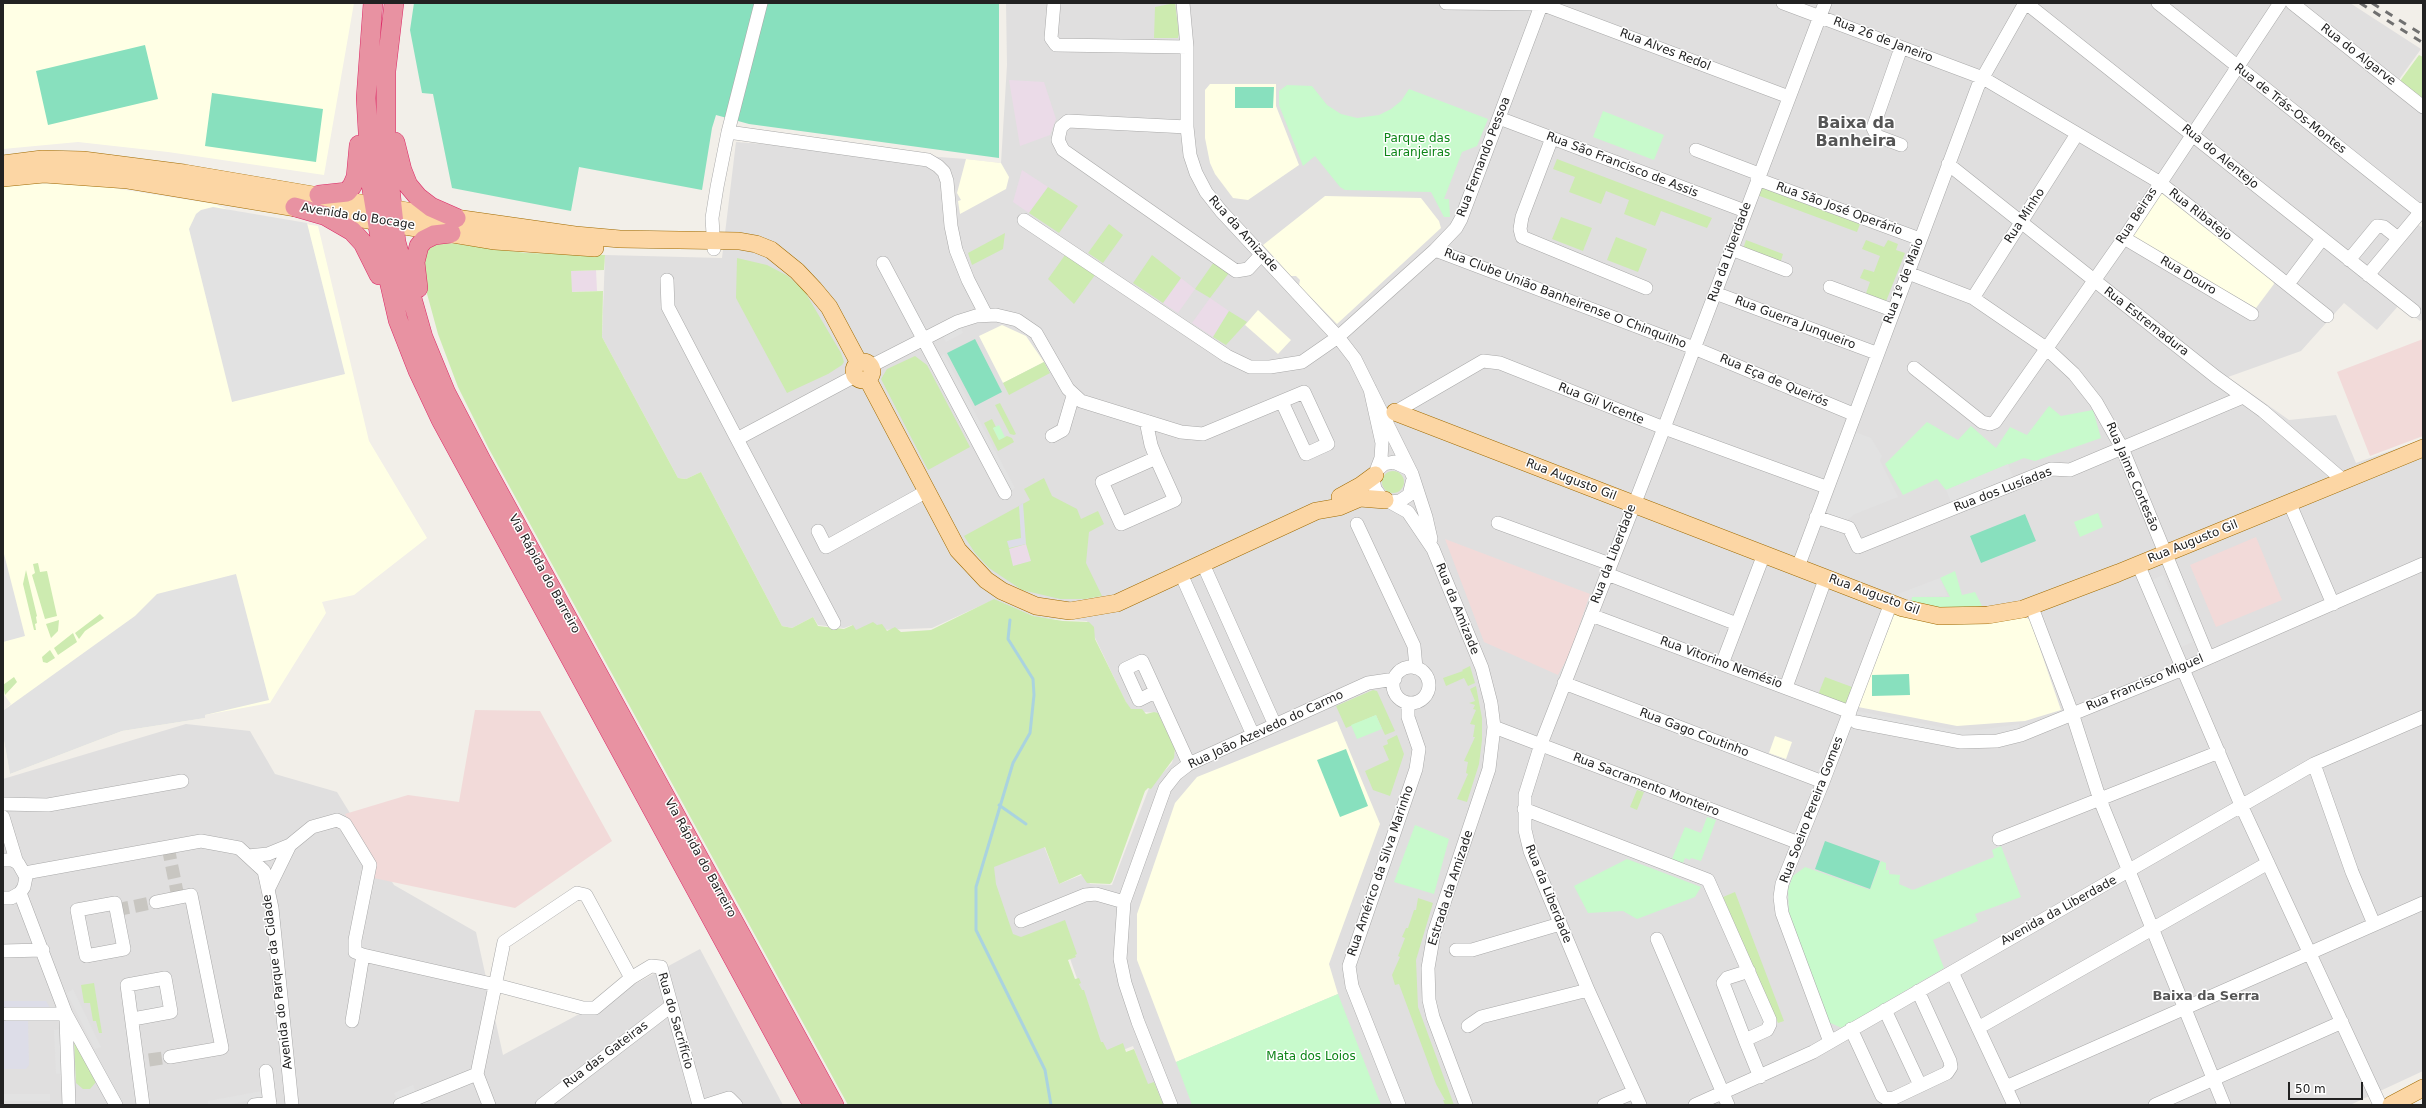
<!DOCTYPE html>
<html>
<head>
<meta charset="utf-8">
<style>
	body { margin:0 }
	#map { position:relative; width:2426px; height:1108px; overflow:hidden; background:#f2efe9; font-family:"DejaVu Sans",sans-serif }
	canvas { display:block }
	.frame { position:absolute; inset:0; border:4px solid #222; pointer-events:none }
	.scale { position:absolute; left:2288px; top:1082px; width:75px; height:18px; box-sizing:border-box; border:2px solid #222; border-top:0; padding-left:5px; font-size:12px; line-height:14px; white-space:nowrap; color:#222; -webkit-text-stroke:3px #fff; paint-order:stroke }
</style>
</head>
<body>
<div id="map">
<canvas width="2426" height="1108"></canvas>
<div class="frame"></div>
<div class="scale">50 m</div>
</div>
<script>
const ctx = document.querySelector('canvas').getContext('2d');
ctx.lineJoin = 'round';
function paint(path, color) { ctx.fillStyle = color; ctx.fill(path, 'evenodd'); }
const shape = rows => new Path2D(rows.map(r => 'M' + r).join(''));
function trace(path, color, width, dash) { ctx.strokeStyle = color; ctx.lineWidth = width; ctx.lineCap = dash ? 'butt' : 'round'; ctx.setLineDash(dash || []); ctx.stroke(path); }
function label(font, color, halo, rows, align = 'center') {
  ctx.font = font + ' "DejaVu Sans",sans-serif'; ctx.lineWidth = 3; ctx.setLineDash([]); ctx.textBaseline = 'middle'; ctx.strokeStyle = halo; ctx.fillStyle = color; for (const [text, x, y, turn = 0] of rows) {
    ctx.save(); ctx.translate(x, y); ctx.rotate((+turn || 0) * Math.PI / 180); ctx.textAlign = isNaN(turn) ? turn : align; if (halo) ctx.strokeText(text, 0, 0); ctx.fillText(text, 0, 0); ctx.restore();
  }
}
paint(shape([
	[1006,3,2350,3,2421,49,2398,81,2423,110,2423,213,2417,224,2423,228,2423,319,2420,321,2399,305,2377,330,2344,303,2301,351,2228,377,2289,420,2336,415,2356,463,2423,439,2423,1071,2350,1105,1155,1105,1133,1046,1105,1057,1058,925,1014,941,989,867,1044,846,1059,884,1084,874,1090,884,1112,885,1149,788,1172,763,1175,751,1158,713,1130,711,1087,621,1038,618,993,600,932,628,855,631,852,625,844,628,818,625,813,617,792,628,782,626,701,472,686,479,678,478,602,337,605,255,722,258,736,142,966,159,1001,163,1007,65],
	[186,724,250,731,275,774,337,792,394,885,476,932,503,1055,700,949,783,1105,3,1105,3,779]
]), '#e0dfdf');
paint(shape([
	[2423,339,2423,436,2370,456,2337,372],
	[2256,537,2282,600,2216,627,2190,565],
	[1445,539,1590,594,1570,653,1558,675,1484,642],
	[475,710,540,711,612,841,515,908,369,877,372,866,345,814,408,795,459,802]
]), '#f2dad9');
paint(shape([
	[1009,80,1044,82,1056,119,1050,135,1020,146],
	[1022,170,1048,187,1029,213,1013,202],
	[596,270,597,291,571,292,571,271],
	[1181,278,1195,289,1178,313,1163,303],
	[1210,298,1229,311,1213,337,1192,323],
	[1026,544,1031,561,1013,566,1009,548]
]), '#ebdbe8');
paint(shape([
	[3,3,354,3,324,175,168,152,78,142,3,149],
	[1210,84,1276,84,1276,106,1299,165,1248,200,1233,198,1215,174,1210,163,1205,138,1205,90],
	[966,159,1001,163,1009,177,1006,189,960,214,958,201,961,200,957,193],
	[21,183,94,185,214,204,236,213,318,226,369,441,427,538,354,595,322,602,326,613,270,703,205,715,205,718,122,731,10,774,3,735,3,711,11,704,3,693,3,185],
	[2160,192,2273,281,2274,284,2256,308,2130,236],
	[1325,196,1421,198,1439,221,1441,228,1337,324,1299,285,1300,280,1296,276,1291,276,1263,245],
	[1258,310,1291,340,1278,354,1245,325],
	[1002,325,1026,336,1044,362,1003,383,979,336],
	[1895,612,1940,624,1960,624,1993,622,2024,616,2030,620,2061,710,2025,721,1957,726,1858,707],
	[1337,721,1380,824,1329,964,1338,994,1176,1062,1137,960,1137,914,1175,803,1197,777],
	[1775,736,1792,742,1786,759,1769,753]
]), '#ffffe5');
paint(shape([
	[1175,3,1179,34,1178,38,1154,38,1155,7],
	[2419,55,2423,57,2423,101,2400,81],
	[1557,159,1712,218,1707,228,1661,211,1655,226,1624,214,1629,200,1606,191,1601,204,1569,192,1575,177,1553,169],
	[1048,187,1078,206,1059,233,1029,213],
	[1760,187,1860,224,1857,232,1757,195],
	[1561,217,1592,228,1583,251,1552,239],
	[1109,224,1123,235,1103,263,1088,253],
	[1005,233,1003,249,972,265,968,253],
	[1616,237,1647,249,1638,272,1607,260],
	[1746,240,1783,254,1780,264,1743,249],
	[1866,240,1884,247,1888,240,1898,244,1896,250,1905,253,1885,304,1865,296,1870,282,1860,278,1864,269,1874,272,1880,256,1862,249],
	[441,242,526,253,605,255,604,270,571,271,572,292,603,291,602,337,678,478,686,479,701,472,782,626,792,628,813,617,818,626,844,629,853,625,856,630,873,622,877,625,882,624,887,631,895,627,901,632,931,630,994,599,1033,616,1063,621,1089,622,1094,627,1095,639,1126,702,1131,709,1142,709,1146,714,1154,712,1158,713,1175,749,1174,758,1151,789,1148,788,1145,791,1112,882,1110,884,1087,883,1081,874,1059,884,1045,847,994,867,996,884,1013,934,1021,937,1065,920,1077,954,1075,955,1076,957,1068,960,1075,979,1079,978,1081,983,1079,984,1082,990,1084,990,1101,1042,1103,1042,1107,1050,1123,1043,1126,1052,1134,1049,1148,1084,1154,1082,1163,1104,848,1105,489,449,458,387,438,334,423,279,424,249],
	[1065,255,1095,275,1074,304,1048,279],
	[1152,255,1181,278,1163,303,1133,283],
	[737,258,767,265,788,276,805,292,841,353,844,362,842,365,828,374,787,393,736,298],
	[1214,262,1229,273,1210,298,1195,289],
	[1229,311,1247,322,1226,345,1213,337],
	[915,356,927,365,970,447,928,470,881,379,887,369],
	[1044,362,1050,373,1009,395,1003,383],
	[1000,403,1016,434,1014,435,1010,434,995,405],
	[992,419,996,427,993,428,999,440,1007,436,1012,438,1014,442,998,451,984,423],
	'1382 482a11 11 0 1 1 22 0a11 11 0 1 1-22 0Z',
	[1044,478,1052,496,1077,509,1081,519,1098,511,1104,524,1089,532,1086,563,1102,596,1085,599,1060,599,1022,590,989,568,975,553,964,536,1030,500,1024,489],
	[1026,544,1031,561,1013,566,1009,549],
	[38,563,40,572,47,571,57,616,45,619,32,575,35,573,33,564],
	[26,570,37,616,36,617,37,623,35,624,36,630,34,630,23,584],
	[100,614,104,618,85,631,79,639,75,633],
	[59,620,58,631,51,638,46,624],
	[73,633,77,642,58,655,54,648],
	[50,650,55,658,47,663,43,662,42,657],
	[1470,666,1475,683,1468,686,1464,678,1446,686,1443,678,1463,671,1462,670],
	[14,677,17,682,5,695,3,685],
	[1825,677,1852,687,1845,705,1818,695],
	[1476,686,1482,718,1482,740,1479,764,1467,802,1457,799,1468,774,1466,773,1468,762,1464,761,1475,737,1473,737,1475,725,1470,724,1476,710,1473,709,1475,705,1469,703,1475,701,1470,689],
	[1373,690,1377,691,1395,731,1385,735,1376,715,1346,728,1336,706],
	[1397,735,1404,754,1390,796,1373,790,1365,771,1389,760,1383,746,1388,744,1387,740],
	[1637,790,1644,792,1637,810,1630,807],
	[1735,892,1784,1021,1778,1023,1723,897],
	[1418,898,1433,903,1416,960,1418,1007,1454,1105,1445,1105,1443,1100,1445,1100,1436,1084,1399,984,1395,985,1392,975,1400,957,1398,956,1405,938,1402,937,1406,928,1408,928,1414,910,1416,910],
	[94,983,102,1033,99,1033,96,1021,93,1021,90,1003,84,1003,81,985],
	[74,1039,96,1082,90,1089,83,1089,76,1083]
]), '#cdebb0');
paint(shape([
	[1287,85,1312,86,1327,105,1341,114,1357,118,1379,115,1391,109,1401,101,1409,89,1488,119,1477,146,1462,152,1444,199,1449,199,1450,217,1444,217,1431,192,1345,190,1340,187,1315,156,1303,166,1279,105,1279,91],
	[1603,111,1664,135,1654,160,1593,137],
	[2049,406,2061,416,2093,410,2101,438,2035,461,2024,458,1946,490,1937,479,1903,495,1885,464,1927,422,1958,440,1971,426,1996,448,2010,427,2027,435],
	[999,425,1005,437,999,440,993,428],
	[2098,513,2103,527,2080,537,2074,522],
	[1955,571,1962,595,1975,592,1984,610,1940,612,1911,605,1912,597,1950,597,1940,578],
	[1376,715,1382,729,1357,739,1351,725],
	[1707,817,1716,820,1701,861,1691,858,1690,860,1685,858,1683,863,1672,859,1685,827,1701,833],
	[1415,825,1449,839,1434,894,1394,882],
	[2001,846,2021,897,1975,914,1978,921,1933,940,1944,968,1842,1028,1828,1022,1789,914,1788,889,1793,876,1805,867,1870,890,1881,861,1886,863,1886,870,1889,870,1889,874,1900,875,1899,884,1913,890,1994,857,1992,850],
	[1627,859,1701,887,1695,897,1637,919,1623,911,1588,913,1574,886],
	[1338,994,1381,1105,1192,1105,1176,1062]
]), '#c8facc');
paint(shape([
	[414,3,999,3,999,158,749,124,716,115,712,128,702,190,579,167,571,211,452,188,433,94,422,93,410,30],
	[145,45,158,99,48,125,36,71],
	[1235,87,1274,87,1273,108,1235,108],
	[212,93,323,109,316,162,205,146],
	[975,339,1002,392,975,406,947,353],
	[2025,514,2036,541,1981,563,1970,536],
	[1909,674,1910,695,1872,696,1872,675],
	[1346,749,1368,806,1340,817,1317,760],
	[1825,841,1880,861,1870,889,1815,869]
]), '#88e0be');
paint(shape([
	[213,207,307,223,345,374,232,402,189,229,196,214,201,210],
	[960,326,963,333,946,342,942,335],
	[944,354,1015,488,1008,492,938,358],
	[1855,432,1871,438,1882,456,1880,461,1898,497,1855,514,1846,521,1826,515],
	[2008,464,2014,480,1952,505,1946,490],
	[3,550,25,636,3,642],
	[236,574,269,700,205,715,205,718,122,731,10,774,3,735,4,710,135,616,157,594],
	[2163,575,2193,642,2179,648,2150,581],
	[1940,578,1948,596,1912,597,1906,603,1890,597],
	[1857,711,1950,729,1979,730,2019,724,2019,730,1977,736,1943,735,1856,718],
	[1748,980,1765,1024,1747,1033,1727,987],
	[162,983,168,1011,136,1016,130,989],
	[73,989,101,1047,95,1049,67,993],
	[61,1029,64,1073,56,1074,54,1030],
	[413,1085,416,1093,397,1100,394,1093],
	[262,1091,263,1098,226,1105,208,1105,208,1101],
	[3,1094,50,1094,50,1101,3,1101]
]), '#e2e2e2');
paint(shape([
	[1023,503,1026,544,1009,548,1007,541,1021,538,1019,506],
	[3,1001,46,1001,50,1008,3,1011],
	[3,1016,28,1021,29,1065,26,1069,3,1069]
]), '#dddde8');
trace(shape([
	[1010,620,1008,639,1033,679,1034,695,1030,733,1013,763,976,887,976,930,1045,1070,1051,1105],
	[999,805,1026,824]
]), '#aad3df', 3);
trace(shape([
	[168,847,178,897],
	[116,910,156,902],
	[149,1060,170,1057]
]), '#c8c6c1', 13, [13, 6]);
const minor = shape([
	[1054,3,1051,38,1056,45,1187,47],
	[1183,3,1187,47,1187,127,1190,155,1196,173,1206,192,1221,211,1338,337,1355,359,1412,474,1426,517,1431,539],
	[1446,3,1541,4,1789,97],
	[1783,3,1983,78,2159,182,2327,316],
	[2026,3,2414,311],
	[2158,3,2423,214],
	[2292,3,2423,107],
	[1901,48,1873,128,1877,136,1901,145],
	[1499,118,1745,211],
	[1187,127,1068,121,1061,127,1058,140,1063,150,1236,271,1248,269,1261,255],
	[728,132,928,160,938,166,944,172,947,181,951,226,956,250,968,280,986,315],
	[1552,138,1522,217,1520,229,1522,237,1646,288],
	[1696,150,1759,174],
	[1948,164,2216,377,2263,411,2343,480],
	[1757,179,1920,239],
	[1024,220,1227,356,1250,367,1270,367,1302,362,1338,337,1435,250,1456,228,1461,219,1542,3],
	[2124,238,2252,314],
	[714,249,712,218,717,187,728,132,761,3],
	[1731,249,1786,270],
	[1435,250,1694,348,1853,414],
	[2349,260,2377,226,2384,227,2398,238],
	[883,263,1005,493],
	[1908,273,1973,298,2046,348,2074,374,2096,402,2122,448,2208,657],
	[2368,275,2423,209],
	[667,280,668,307,737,439],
	[2288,284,2322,239],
	[1830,287,1892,310],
	[1715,293,1876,353],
	[1973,298,2077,134],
	[871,366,957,322,976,316,996,315,1017,320,1036,333,1068,389,1081,401,1181,432,1203,434,1304,392,1328,444,1306,454,1282,402],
	[1914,368,1982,422,1990,424,1995,422,2124,238,2280,3],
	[1370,389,1382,443,1381,458,1373,479,1375,489,1381,497,1408,512,1433,549,1482,668,1491,703,1494,727,1489,769,1434,933,1428,968,1429,1000,1433,1017,1466,1105],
	[1390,415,1483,361,1500,363,1664,428,1826,487],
	[1146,421,1151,445,1156,458],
	[1052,436,1063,430,1073,396],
	[1156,458,1175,500,1121,524,1102,482,1156,458],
	[1377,470,1384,464,1394,462,1409,469],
	[1390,502,1400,501,1409,495,1413,479],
	[2289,502,2333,604],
	[1816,517,1849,528,1858,547,2051,469,2070,470,2243,397],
	[1498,523,1610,564],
	[1357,524,1414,646,1416,668],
	[818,531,826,547,927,491],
	[1203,564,1275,725],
	[2138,564,2241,805,2380,1105],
	[1798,567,1978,86,2025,3],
	[1181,574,1253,735],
	[1607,574,1737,624],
	[2031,605,2072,713,2100,800,2224,1105],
	[1591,615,1850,712],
	[834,623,737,439,855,376],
	[1722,664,1764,554],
	'1393 685a18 18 0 1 1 36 0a18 18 0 1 1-36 0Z',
	[1564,683,1823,782],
	[1786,687,1826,577],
	[1155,692,1139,700,1125,669,1142,661,1189,764],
	[1856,722,1961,742,1997,741,2021,735,2183,669,2423,564],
	[1494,727,1799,843],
	[2314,764,2352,872,2374,924],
	[3,804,48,805,182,781],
	[1524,809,1708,880,1770,1020,1770,1024,1767,1030,1745,1040,1760,1077],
	[3,817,17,863],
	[1999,839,2219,752],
	[248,856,268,854,290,845,312,827,337,820,345,824,370,865,355,940,355,952,363,955,496,985,583,1008,595,1008,631,978,651,966,661,967,699,1105],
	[3,860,12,860,18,863,26,877,24,887,20,893,11,898,3,898],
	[25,873,201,841,239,848,264,871,272,908,292,1105],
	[268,890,290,845],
	[20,893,66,1014,116,1105],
	[156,902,191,895,222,1048,170,1057],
	[115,903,124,949,86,956,77,910,115,903],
	[1021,921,1085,895,1096,894,1124,902],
	[1657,939,1728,1105],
	[1456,950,1472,950,1560,924],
	[3,951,43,950],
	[1952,972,2014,1105],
	[1885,1010,1920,1085],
	[6,1014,66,1014],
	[66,1018,69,1105],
	[133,1019,171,1012,165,978,127,985,143,1105],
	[352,1021,363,955],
	[1468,1026,1481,1017,1588,990],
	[1978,1028,2268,863],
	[1851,1029,1882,1096,1887,1099,1894,1098,1947,1073,1951,1067,1950,1061,1918,991],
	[1745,1040,1723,983,1727,978,1749,971],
	[1830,1042,1782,913,1780,897,1782,884,1823,782,1891,603],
	[266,1071,270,1105],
	[2006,1087,2423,903],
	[254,1105,270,1103],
	[400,1105,477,1074],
	[489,1105,477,1074,504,942,577,893,586,895,631,978],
	[542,1105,671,1006],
	[707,1105,729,1098,736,1105],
	[1171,1105,1138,1022,1125,983,1120,959,1124,902,1165,788,1176,774,1189,764,1368,683,1395,679],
	[1399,1105,1352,986,1349,966,1416,769,1419,749,1408,717,1408,703],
	[1604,1105,1634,1092],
	[1640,1105,1588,990,1530,851,1525,830,1525,795,1541,744,1664,428,1825,3],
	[1695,1105,1813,1052,2314,764,2423,717],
	[2155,1105,2342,1022]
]);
const major = shape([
	[3,164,42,159,83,160,184,173,413,212,575,235,620,239,739,241,756,244,771,250,797,271,814,289,829,307,859,363],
	[3,178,44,174,128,180,495,241,595,248],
	'854 371a9 9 0 1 1 18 0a9 9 0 1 1-18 0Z',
	[868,380,958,550,986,580,1002,591,1036,606,1070,611,1117,603,1316,511,1339,507,1360,498,1385,500],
	[1395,412,1903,608,1939,616,1988,615,2023,609,2118,573,2423,448],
	[1340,497,1360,486,1375,475],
	[2391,1105,2423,1088]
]);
const highway = shape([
	[373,3,366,98,371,184,382,250,398,320,418,371,441,420,813,1105],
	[394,3,386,71,386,141,389,179,396,242,423,337,446,393,482,462,834,1105],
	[395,142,402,170,408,185,418,197,431,207,456,218],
	[319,195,347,192,352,186,356,177,359,145],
	[295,207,326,216,352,231,363,243,379,275],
	[418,288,415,262,419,246,424,240,434,235,451,233]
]);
trace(minor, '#a9a9a9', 14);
trace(major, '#a06b00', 18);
trace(highway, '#dc2a67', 20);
trace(minor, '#fff', 13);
trace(major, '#fcd6a4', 17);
trace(highway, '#e892a2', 19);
trace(shape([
	[2360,3,2423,43],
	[2372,3,2423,35]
]), '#707070', 3, [8, 8]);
label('12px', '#222', '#fff', [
	["Rua 26 de Janeiro",1883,40,21],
	["Rua Alves Redol",1665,50,21],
	["Rua do Algarve",2358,55,38],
	["Rua de Trás-Os-Montes",2290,109,38],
	["Rua Fernando Pessoa",1484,157,-69],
	["Rua do Alentejo",2220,157,39],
	["Rua São Francisco de Assis",1622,165,21],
	["Rua São José Operário",1839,209,20],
	["Rua Ribatejo",2200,215,38],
	["Rua Minho",2025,216,-57],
	["Rua Beiras",2137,216,-57],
	["Avenida do Bocage",358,217,9],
	["Rua da Amizade",1243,234,48],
	["Rua da Liberdade",1730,252,-70],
	["Rua Douro",2188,276,31],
	["Rua 1º de Maio",1904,281,-69],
	["Rua Clube União Banheirense O Chinquilho",1565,299,21],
	["Rua Estremadura",2146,322,38],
	["Rua Guerra Junqueiro",1795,323,21],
	["Rua Eça de Queirós",1774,381,23],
	["Rua Gil Vicente",1601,404,22],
	["Rua Jaime Cortesão",2132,477,67],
	["Rua Augusto Gil",1571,480,21],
	["Rua dos Lusíadas",2003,490,-21],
	["Rua Augusto Gil",2193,542,-22],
	["Rua da Liberdade",1614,554,-69],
	["Via Rápida do Barreiro",544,574,61],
	["Rua Augusto Gil",1874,595,20],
	["Rua da Amizade",1457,609,68],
	["Rua Vitorino Nemésio",1721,663,20],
	["Rua Francisco Miguel",2145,683,-23],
	["Rua João Azevedo do Carmo",1266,730,-25],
	["Rua Gago Coutinho",1694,733,21],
	["Rua Sacramento Monteiro",1646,785,21],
	["Rua Soeiro Pereira Gomes",1812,810,-69],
	["Via Rápida do Barreiro",700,858,61],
	["Rua Américo da Silva Marinho",1381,871,-71],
	["Estrada da Amizade",1451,888,-72],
	["Rua da Liberdade",1548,894,68],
	["Avenida da Liberdade",2059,911,-29],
	["Avenida do Parque da Cidade",278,982,-97],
	["Rua do Sacrifício",675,1021,74],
	["Rua das Gateiras",606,1055,-37]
]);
label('12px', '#0c8416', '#fff', [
	["Parque das",1417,139],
	["Laranjeiras",1417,153],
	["Mata dos Loios",1311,1057]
]);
label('bold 13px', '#555', '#fff', [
	["Baixa da Serra",2206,997]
]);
label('bold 16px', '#555', '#fff', [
	["Baixa da",1856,124],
	["Banheira",1856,142]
]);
</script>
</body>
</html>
